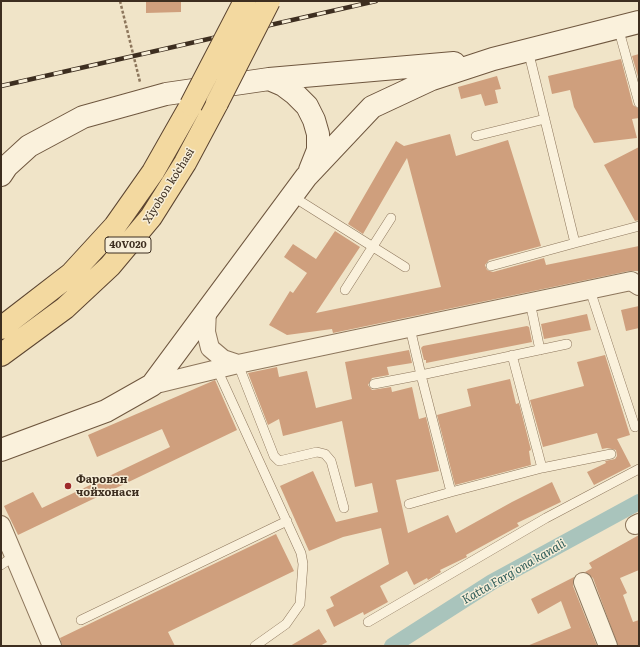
<!DOCTYPE html>
<html>
<head>
<meta charset="utf-8">
<style>
	body { margin:0 }
	#map { position:relative; width:640px; height:647px; overflow:hidden; background:#f0e4c8; font-family:Literata,serif }
	canvas { display:block }
	.frame { position:absolute; inset:0; border:2px solid #3d2e20; pointer-events:none }
</style>
</head>
<body>
<div id="map">
<canvas width="640" height="647"></canvas>
<div class="frame"></div>
</div>
<script>
const ctx = document.querySelector('canvas').getContext('2d');
ctx.lineJoin = 'round';
const shape = rows => new Path2D(rows.map(r => 'M' + r).join(''));
function trace(path, color, width, dash) { ctx.strokeStyle = color; ctx.lineWidth = width; ctx.lineCap = dash ? 'butt' : 'round'; ctx.setLineDash(dash || []); ctx.stroke(path); }
function paint(path, color) { ctx.fillStyle = color; ctx.fill(path, 'evenodd'); }
function label(font, color, halo, rows, align = 'center') {
  ctx.font = font + ' Literata,serif'; ctx.lineWidth = 3; ctx.setLineDash([]); ctx.textBaseline = 'middle'; ctx.strokeStyle = halo; ctx.fillStyle = color; for (const [text, x, y, turn = 0] of rows) {
    ctx.save(); ctx.translate(x, y); ctx.rotate((+turn || 0) * Math.PI / 180); ctx.textAlign = isNaN(turn) ? turn : align; if (halo) ctx.strokeText(text, 0, 0); ctx.fillText(text, 0, 0); ctx.restore();
  }
}
trace(shape([
	[392,646,492,582,639,502]
]), '#a9c4bc', 16);
paint(shape([
	[146,1,181,1,181,12,146,13],
	[639,54,639,80,632,56],
	[621,59,633,105,639,109,639,118,632,119,637,138,594,143,574,107,570,90,552,94,548,76],
	[497,76,501,89,495,90,498,103,485,106,481,94,461,99,458,87],
	[450,134,456,156,508,140,541,246,489,260,485,265,487,270,493,272,544,258,546,265,639,246,639,271,629,271,333,333,332,329,287,335,269,325,290,291,293,293,307,273,284,257,293,244,316,259,335,231,360,247,316,313,441,287,407,158,363,234,348,224,396,141,404,146],
	[639,147,639,220,635,221,604,165],
	[639,306,639,328,626,331,621,310],
	[587,314,591,330,544,339,541,324],
	[527,326,529,327,532,342,426,363,426,360,424,360,421,348,423,346],
	[409,350,412,363,387,367,389,375,372,378,368,385,372,390,391,387,392,392,412,387,419,419,426,417,439,471,396,480,408,533,448,515,456,533,512,502,552,482,561,502,517,523,519,526,466,555,467,557,440,570,441,572,428,580,427,578,414,585,407,571,380,586,388,602,364,615,363,612,334,627,326,610,334,606,330,597,389,564,381,528,343,537,309,551,280,486,313,471,336,522,378,512,372,483,355,487,342,421,283,436,279,419,268,425,248,373,277,367,279,377,307,371,316,408,352,399,345,362],
	[605,355,630,435,617,439,631,466,594,485,587,472,606,463,605,461,615,459,617,456,616,450,607,448,602,449,597,433,543,447,530,400,584,386,577,362],
	[510,379,516,404,519,403,531,450,529,451,531,465,455,485,437,415,471,406,467,389],
	[215,380,237,430,18,535,4,506,33,492,42,508,170,447,162,429,97,457,88,435],
	[276,534,294,571,168,632,175,646,62,646,60,638],
	[639,535,639,570,620,578,627,593,623,595,633,622,639,620,639,646,618,646,593,578,585,572,592,568,589,563],
	[574,577,573,586,597,646,527,646,571,628,561,601,538,614,531,599],
	[319,629,327,642,320,646,290,646]
]), '#cf9f7d');
const lane = shape([
	[618,27,639,103],
	[476,136,545,119],
	[292,196,405,267],
	[575,243,639,226],
	[491,266,575,243,528,50],
	[345,290,391,218],
	[590,290,635,427],
	[530,302,540,350],
	[512,355,542,468],
	[238,364,274,456,279,461,317,452,325,454,331,461,344,508],
	[217,369,301,553,303,564,300,604,286,624,255,646],
	[374,384,421,375,410,328],
	[451,492,542,468,611,454],
	[409,504,451,492,421,375,567,344],
	[1,565,14,556],
	[81,620,287,521],
	[368,622,546,518,639,469]
]);
const street = shape([
	[207,310,206,332,210,348,223,359,238,364],
	[152,385,238,364,631,281,639,286],
	[1,525,52,646],
	[635,525,639,523],
	[583,582,608,646]
]);
const secondary = shape([
	[269,79,283,85,295,94,307,106,314,120,318,134,318,150,310,170],
	[1,175,7,166,29,146,83,117,166,94,269,79,454,63],
	[1,450,106,411,152,385,306,177,372,107,432,79,493,59,639,22]
]);
const primary = shape([
	[1,328,71,274,115,226,153,172,191,105],
	[1,355,65,308,110,266,151,217,185,163,217,103]
]);
trace(lane, '#8d765c', 10);
trace(street, '#8d765c', 20);
trace(secondary, '#6f573f', 24);
trace(primary, '#5b4430', 24);
trace(shape([
	[120,1,140,82]
]), '#8d765c', 2.5, [3, 2]);
trace(lane, '#faf1dc', 9);
trace(street, '#faf1dc', 18);
trace(secondary, '#faf1dc', 22);
trace(primary, '#f3d9a0', 22);
const rail = shape([
	[1,86,376,1]
]);
trace(rail, '#3d2e20', 4.5);
trace(rail, '#f7eed8', 3, [9]);
const primaryBridge = shape([
	[217,103,269,1],
	[191,105,245,1]
]);
trace(primaryBridge, '#5b4430', 24, []);
trace(primaryBridge, '#f3d9a0', 22);
for (const [x, y, r, color] of [
	[68,486,4,"#9e2a2b"]
]) { const dot = new Path2D(); dot.arc(x, y, r, 0, 2 * Math.PI); ctx.fillStyle = color; ctx.fill(dot); trace(dot, '#f7eed8', 1.5); }
for (const [x, y, w] of [
	[128,245,46]
]) { const box = new Path2D(); box.roundRect(x - w / 2, y - 8, w, 16, 3); ctx.fillStyle = '#f7eed8'; ctx.fill(box); trace(box, '#3d2e20', 1); }
label('bold 10px', '#3d2e20', null, [
	["40V020",128,245]
]);
label('11px', '#3d2e20', '#f7eed8', [
	["Xiyobon koʻchasi",169,186,-58]
]);
label('bold 11px', '#3d2e20', '#f7eed8', [
	["Фаровон",76,480],
	["чойхонаси",76,493]
], 'left');
label('italic 12px', '#2f5d5a', '#f7eed8', [
	["Katta Farg'ona kanali",514,572,-30]
]);
</script>
</body>
</html>
